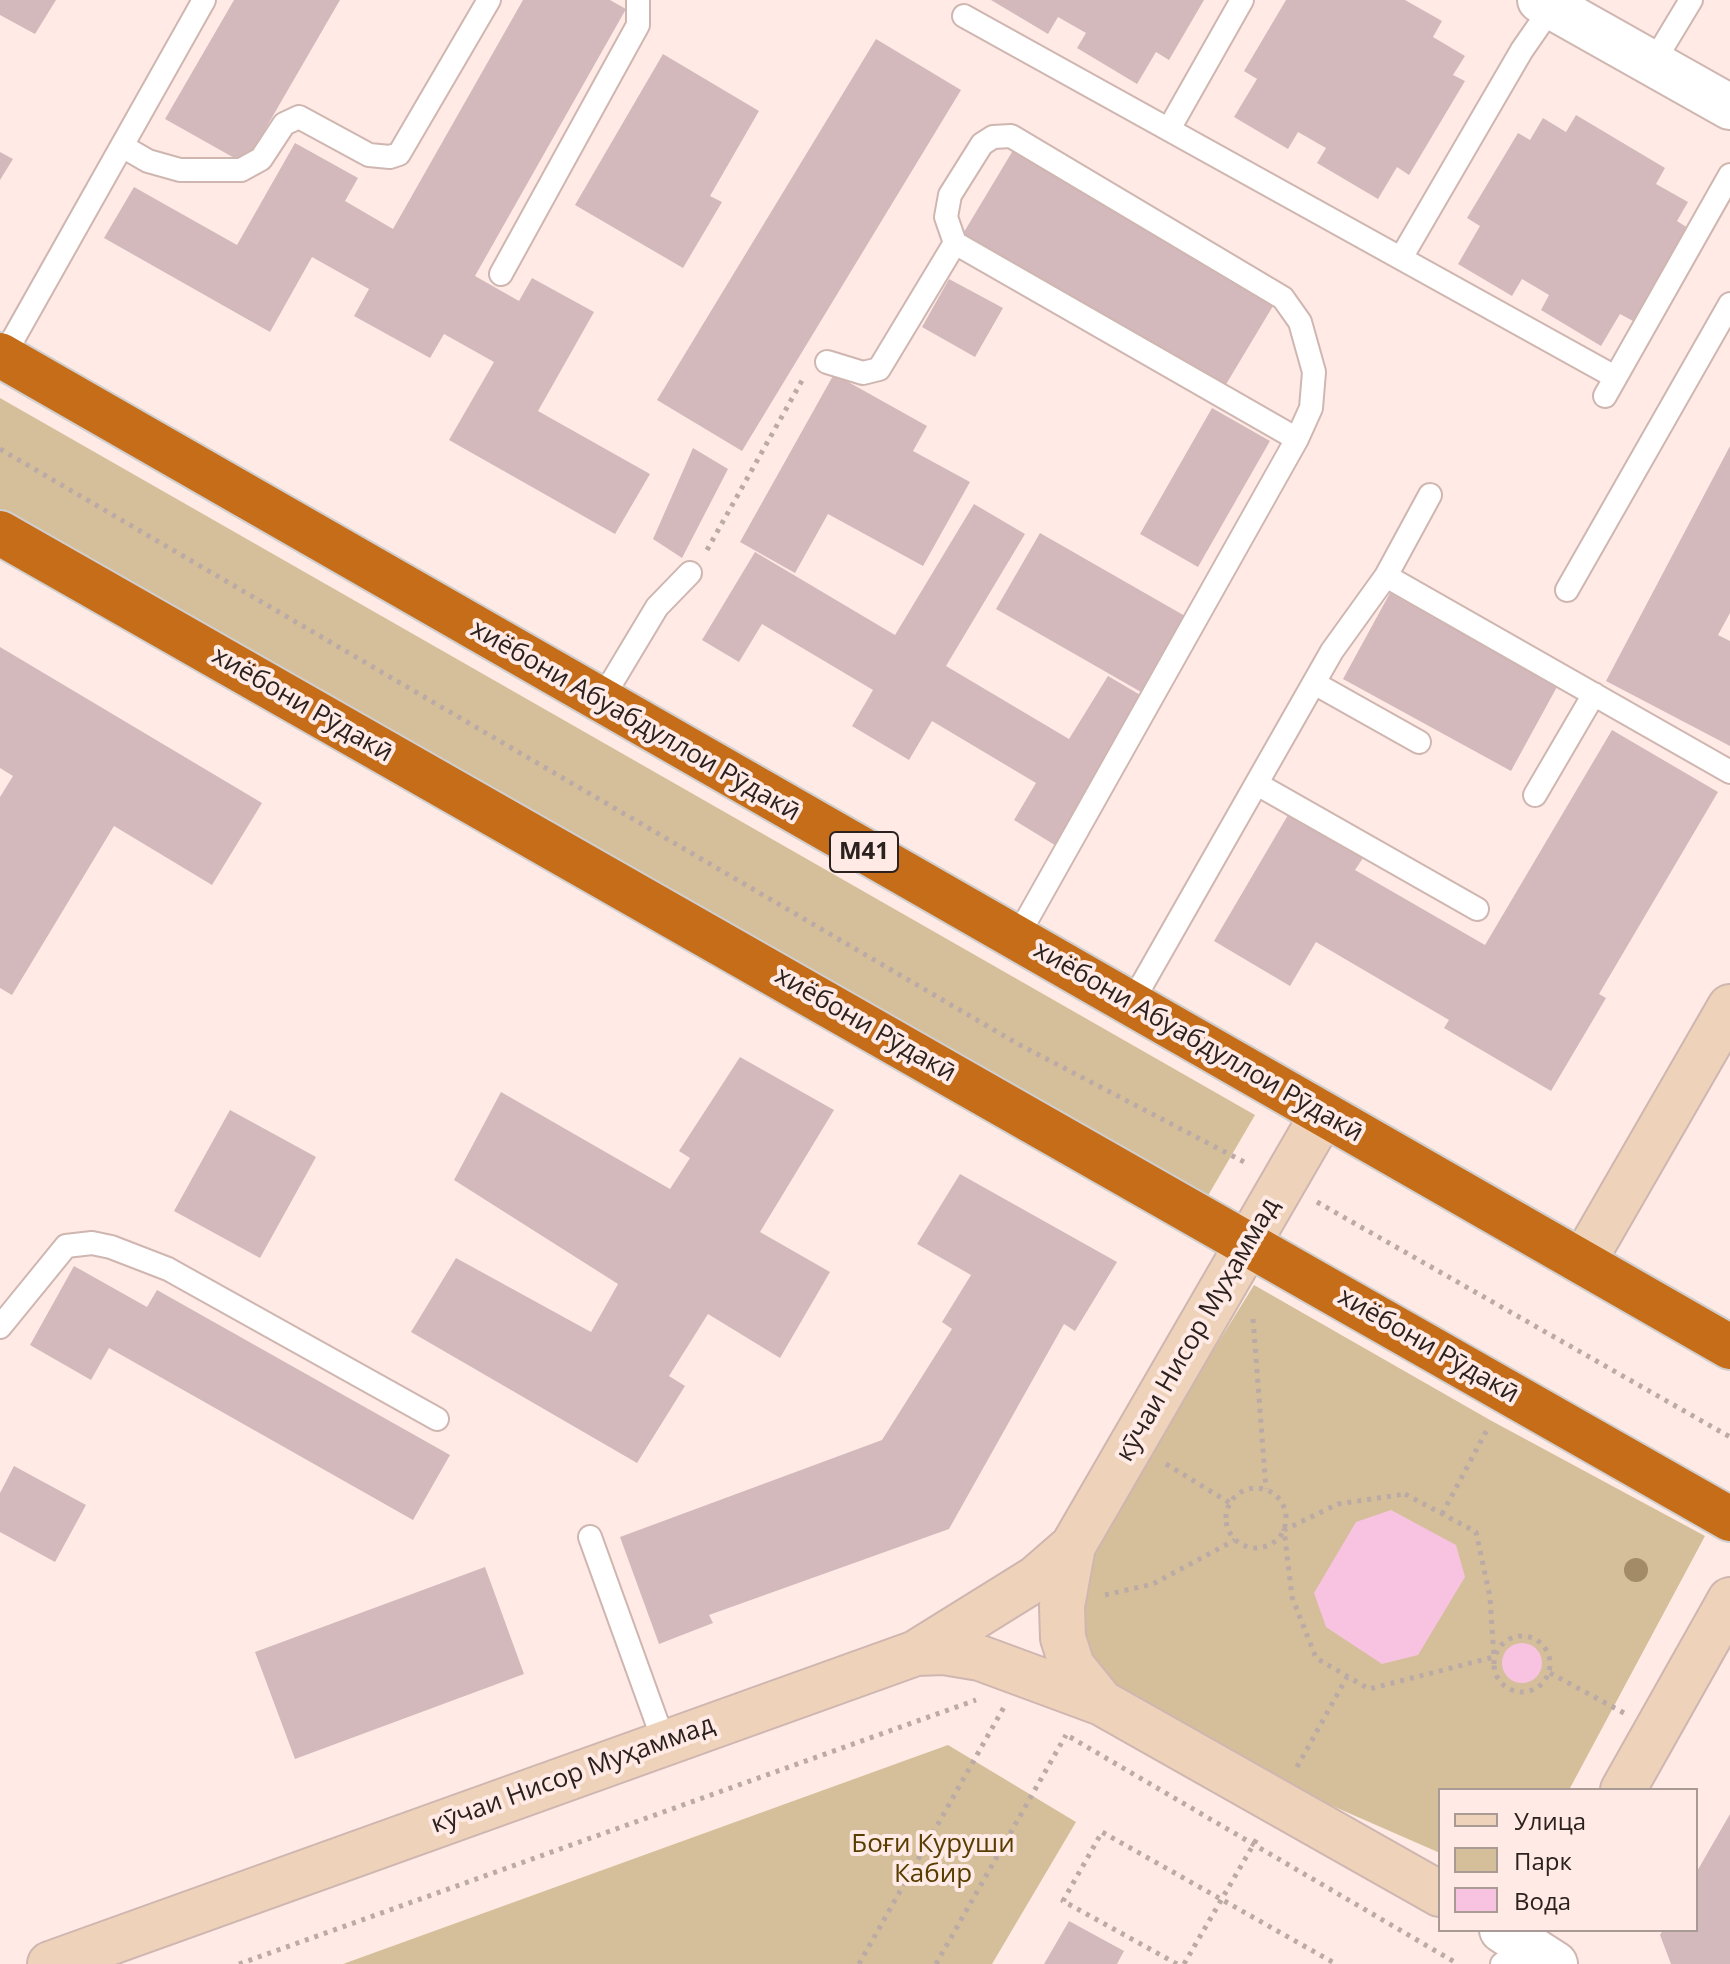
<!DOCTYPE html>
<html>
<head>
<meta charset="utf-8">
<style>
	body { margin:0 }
	#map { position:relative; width:1730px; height:1964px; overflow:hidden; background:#ffeae5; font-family:"Open Sans",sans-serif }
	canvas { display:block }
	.legend { position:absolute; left:1438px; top:1788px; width:260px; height:144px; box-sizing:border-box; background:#ffeae5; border:2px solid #aa9a96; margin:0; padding:10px 14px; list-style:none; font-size:24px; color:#2b211f }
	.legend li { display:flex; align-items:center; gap:16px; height:40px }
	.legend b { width:40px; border:2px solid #aa9a96 }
</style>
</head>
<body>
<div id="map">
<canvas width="1730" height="1964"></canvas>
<ul class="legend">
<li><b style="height:10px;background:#eed3ba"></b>Улица</li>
<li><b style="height:22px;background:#d5bf9a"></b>Парк</li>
<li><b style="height:22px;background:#f7c3e0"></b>Вода</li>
</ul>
</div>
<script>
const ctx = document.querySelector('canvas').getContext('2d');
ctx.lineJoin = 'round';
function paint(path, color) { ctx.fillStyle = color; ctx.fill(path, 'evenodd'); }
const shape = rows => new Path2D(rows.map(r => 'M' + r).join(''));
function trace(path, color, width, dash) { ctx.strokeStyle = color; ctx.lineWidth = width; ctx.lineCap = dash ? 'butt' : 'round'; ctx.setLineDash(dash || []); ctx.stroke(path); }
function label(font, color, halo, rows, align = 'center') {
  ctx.font = font + ' "Open Sans",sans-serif'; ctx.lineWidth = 8; ctx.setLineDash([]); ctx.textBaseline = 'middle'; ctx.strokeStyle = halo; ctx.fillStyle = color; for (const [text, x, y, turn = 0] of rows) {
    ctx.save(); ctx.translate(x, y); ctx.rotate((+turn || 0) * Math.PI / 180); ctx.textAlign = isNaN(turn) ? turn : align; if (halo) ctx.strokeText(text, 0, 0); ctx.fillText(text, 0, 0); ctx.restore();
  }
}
paint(shape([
	[0,398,1255,1115,1206,1199,0,510],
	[1254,1285,1490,1420,1705,1536,1569,1790,1440,1790,1440,1853,1280,1783,1107,1685,1087,1645,1082,1605,1086,1555],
	[948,1745,1076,1822,992,1964,343,1964]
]), '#d5bf9a');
paint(shape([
	[1391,1510,1456,1545,1465,1577,1418,1655,1382,1664,1326,1627,1314,1593,1356,1522],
	'1502 1663a20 20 0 1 1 40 0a20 20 0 1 1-40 0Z'
]), '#f7c3e0');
paint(shape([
	[0,0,56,0,35,34,0,15],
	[234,0,340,0,245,164,165,119],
	[523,0,610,0,626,9,475,276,519,301,532,278,594,312,538,411,650,474,615,534,449,440,494,362,444,334,430,358,354,316,369,289,312,257,270,332,104,238,134,187,237,245,295,143,358,178,345,201,393,229],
	[991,0,1204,0,1169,60,1156,52,1137,84,1077,48,1086,33,1058,17,1048,34],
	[1286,0,1405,0,1442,21,1433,37,1465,56,1453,75,1465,81,1409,175,1397,167,1378,199,1317,163,1326,148,1298,132,1288,149,1234,117,1257,79,1244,71],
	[876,39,961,90,742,451,657,400],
	[663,54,759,111,710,196,722,202,683,268,575,205],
	[1576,115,1665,168,1656,184,1688,202,1677,221,1688,228,1633,321,1620,314,1601,346,1541,310,1549,295,1522,279,1512,296,1458,264,1480,226,1467,218,1518,133,1530,140,1543,118,1566,132],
	[1015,147,1276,301,1222,391,961,237],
	[0,152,13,159,0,180],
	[949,279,1003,308,975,357,922,327],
	[834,374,927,426,913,451,970,482,923,566,828,514,795,573,740,542],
	[1212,408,1270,441,1198,567,1140,534],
	[1730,446,1730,613,1718,635,1730,641,1730,746,1606,681],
	[693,448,728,469,682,558,653,539],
	[974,504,1025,534,946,666,1069,739,1108,676,1147,699,1058,847,1014,820,1036,783,932,721,909,760,852,726,873,690,762,624,739,662,702,640,755,552,895,635],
	[1040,533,1192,620,1148,696,996,609],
	[1390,593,1558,685,1511,771,1343,679],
	[0,647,262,803,212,885,114,826,12,995,0,988,0,797,13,776,0,768],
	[1612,730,1718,792,1599,994,1606,998,1551,1091,1444,1028,1449,1020,1316,942,1290,986,1214,941,1288,815,1363,858,1355,870,1485,945],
	[740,1057,834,1110,760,1232,830,1272,780,1358,708,1314,669,1376,685,1386,637,1463,411,1332,456,1258,591,1332,618,1284,454,1180,501,1092,670,1189,690,1158,679,1151],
	[230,1110,316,1157,260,1258,174,1211],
	[960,1174,1117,1262,1075,1331,1064,1324,949,1529,709,1615,713,1623,659,1644,620,1537,882,1440,952,1329,942,1322,971,1275,917,1244],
	[74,1266,147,1307,157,1290,450,1455,413,1520,109,1348,91,1380,30,1345],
	[14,1466,86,1505,55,1562,0,1532,0,1493],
	[485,1567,524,1674,295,1759,255,1652],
	[1730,1814,1730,1964,1671,1964,1660,1935,1663,1930,1696,1930,1696,1873],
	[1069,1921,1124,1951,1117,1964,1044,1964]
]), '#d3b9bc');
const lane = shape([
	[964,16,1615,377],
	[1653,63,1691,0],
	[1169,129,1242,0],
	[122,146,148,161,180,170,241,170,261,159,284,124,299,117,369,155,390,157,399,154,489,0],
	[955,243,946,217,950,195,982,144,993,137,1011,136,1283,298,1300,322,1314,372,1311,408,1297,439,1016,939],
	[1401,258,1522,50,1556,1],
	[501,274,638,25,638,0],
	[3,357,204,0],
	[827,362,863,373,879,369,955,243,1297,439],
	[1605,396,1730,175],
	[1386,576,1430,495],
	[1567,590,1730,304],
	[1314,683,1419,742],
	[600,702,657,607,690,573],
	[1257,784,1477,909],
	[1535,795,1594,694],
	[1131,1004,1332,651,1386,576,1730,772],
	[0,1327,66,1246,92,1243,111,1247,168,1269,437,1419],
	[590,1537,664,1742],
	[1502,1964,1526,1946]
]);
const street = shape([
	[1540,0,1730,107],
	[1502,1930,1555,1964]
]);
const secondary = shape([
	[1583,1262,1730,1007],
	[1073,1546,1062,1606,1063,1638,1072,1666,1102,1703],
	[916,1653,944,1652,980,1658,1102,1703,1440,1894],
	[1623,1790,1730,1600],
	[50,1964,916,1653,1035,1579,1073,1546,1323,1114]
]);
const highway = shape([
	[0,355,1730,1347],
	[0,533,1730,1519]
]);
trace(lane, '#cfb6b0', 26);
trace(street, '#cfb6b0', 48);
trace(secondary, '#cfb6b0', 48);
trace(highway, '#d0cece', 48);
trace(shape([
	[0,449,1018,1044,1248,1164],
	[707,550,804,377],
	[1317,1202,1730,1437],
	[1253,1319,1266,1489],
	[1166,1464,1230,1503],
	'1226 1518a30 30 0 1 1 60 0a30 30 0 1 1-60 0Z',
	[1405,1494,1476,1532,1490,1597,1494,1657,1369,1689,1316,1658,1292,1597,1284,1530,1338,1504,1405,1494],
	[1442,1514,1489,1426],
	[1105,1595,1153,1584,1235,1540],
	'1494 1664a28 28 0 1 1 56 0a28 28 0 1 1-56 0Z',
	[1550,1673,1624,1713],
	[1070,1737,1458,1964],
	[1297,1767,1347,1677],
	[239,1964,976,1700],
	[859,1964,1004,1707],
	[936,1964,1066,1735],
	[1177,1964,1063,1901,1102,1832,1336,1964],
	[1184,1964,1259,1835]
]), '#bbaaa6', 5, [4, 6]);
trace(lane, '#fff', 22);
trace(street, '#fff', 44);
trace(secondary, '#eed3ba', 44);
trace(highway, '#c56d19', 44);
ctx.fillStyle = '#a38b67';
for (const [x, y] of [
	[1636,1570]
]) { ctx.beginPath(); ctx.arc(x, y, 12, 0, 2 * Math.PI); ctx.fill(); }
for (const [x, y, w] of [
	[864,852,68]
]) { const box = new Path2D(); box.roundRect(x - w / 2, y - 20, w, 40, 6); ctx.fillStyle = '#ffeae5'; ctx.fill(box); trace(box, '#2b211f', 2); }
label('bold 24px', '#2b211f', null, [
	["M41",864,852]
]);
label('26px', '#2b211f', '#ffeae5', [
	["хиёбони Рӯдакӣ",302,705,30],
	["хиёбони Абуабдуллои Рӯдакӣ",635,721,30],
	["хиёбони Рӯдакӣ",865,1025,30],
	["хиёбони Абуабдуллои Рӯдакӣ",1198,1042,30],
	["кӯчаи Нисор Муҳаммад",1198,1330,-60],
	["хиёбони Рӯдакӣ",1428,1346,30],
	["кӯчаи Нисор Муҳаммад",573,1775,-20]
]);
label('26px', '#583d00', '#ffeae5', [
	["Боғи Куруши",933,1845],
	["Кабир",933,1875]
]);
</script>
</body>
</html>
